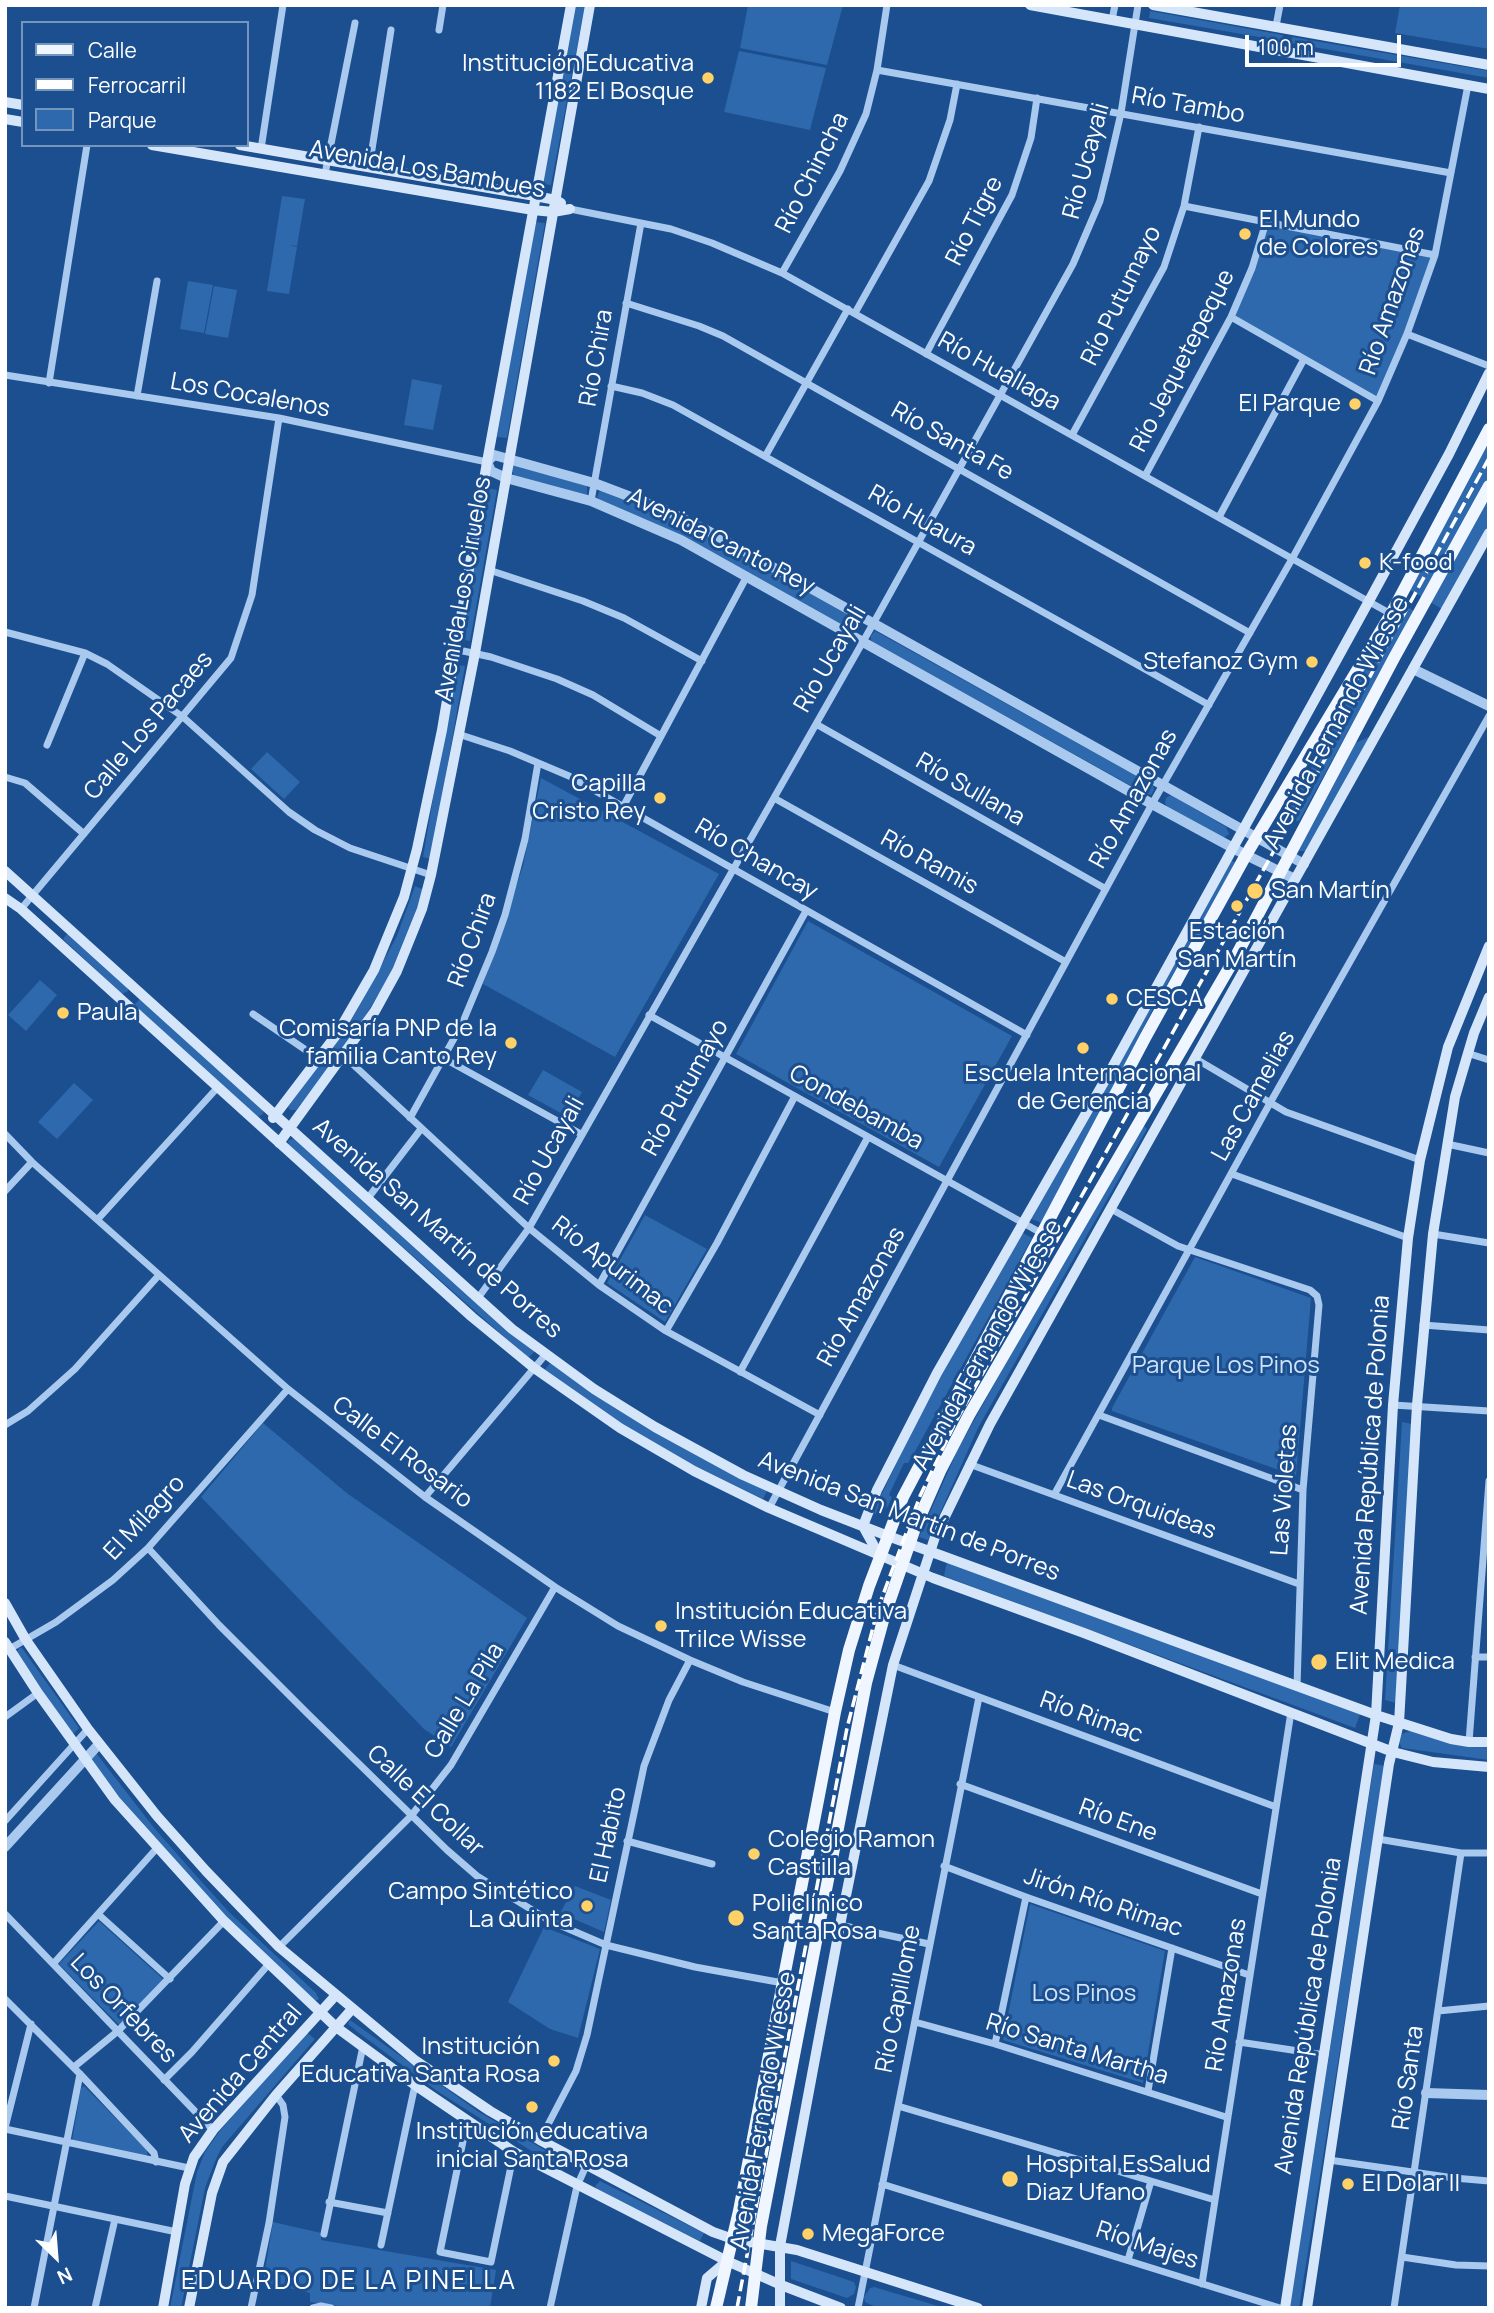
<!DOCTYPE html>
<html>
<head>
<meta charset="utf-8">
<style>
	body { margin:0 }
	#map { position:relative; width:1494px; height:2313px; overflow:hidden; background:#1b4f8f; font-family:Manrope,sans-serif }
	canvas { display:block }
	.frame { position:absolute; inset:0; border:7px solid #fff; pointer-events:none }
	.legend { position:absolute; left:21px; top:21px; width:228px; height:126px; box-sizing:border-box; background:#1b4f8f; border:2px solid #7695bc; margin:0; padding:9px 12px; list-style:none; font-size:21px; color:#fff }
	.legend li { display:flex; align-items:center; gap:14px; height:35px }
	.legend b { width:35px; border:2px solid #7695bc }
	.north { position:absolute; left:21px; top:2222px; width:70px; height:70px; -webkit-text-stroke:5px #1b4f8f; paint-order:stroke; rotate:155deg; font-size:19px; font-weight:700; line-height:28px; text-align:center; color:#fff }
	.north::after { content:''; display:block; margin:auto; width:24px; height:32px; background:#fff; clip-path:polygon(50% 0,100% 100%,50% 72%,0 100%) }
	.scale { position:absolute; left:1245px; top:35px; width:156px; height:32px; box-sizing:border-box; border:4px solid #fff; border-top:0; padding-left:9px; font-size:21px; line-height:24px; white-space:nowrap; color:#fff; -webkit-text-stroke:5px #1b4f8f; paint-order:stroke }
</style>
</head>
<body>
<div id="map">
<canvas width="1494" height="2313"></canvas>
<div class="frame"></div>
<ul class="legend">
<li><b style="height:9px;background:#f0f6ff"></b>Calle</li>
<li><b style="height:9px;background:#fff"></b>Ferrocarril</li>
<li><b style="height:19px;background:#2e69ad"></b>Parque</li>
</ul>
<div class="north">N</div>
<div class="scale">100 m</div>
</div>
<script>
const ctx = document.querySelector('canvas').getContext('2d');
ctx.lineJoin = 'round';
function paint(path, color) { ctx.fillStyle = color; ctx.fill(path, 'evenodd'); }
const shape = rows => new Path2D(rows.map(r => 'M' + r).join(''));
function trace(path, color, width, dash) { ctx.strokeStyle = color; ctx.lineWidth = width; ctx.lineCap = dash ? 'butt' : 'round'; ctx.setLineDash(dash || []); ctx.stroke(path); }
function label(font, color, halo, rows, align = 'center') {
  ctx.font = font + ' Manrope,sans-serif'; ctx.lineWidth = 6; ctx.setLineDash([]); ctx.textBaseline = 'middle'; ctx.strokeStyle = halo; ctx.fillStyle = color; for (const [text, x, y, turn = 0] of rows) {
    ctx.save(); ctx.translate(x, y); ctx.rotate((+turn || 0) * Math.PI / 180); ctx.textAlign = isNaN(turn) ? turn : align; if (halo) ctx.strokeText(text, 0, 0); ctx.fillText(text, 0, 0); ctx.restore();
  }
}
paint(shape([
	[574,5,585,5,551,185,542,184],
	[748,5,843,5,827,65,740,48],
	[1400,5,1489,5,1489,49,1395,33],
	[1150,11,1283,35,1282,41,1149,18],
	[1292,37,1489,71,1489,78,1291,43],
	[739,51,826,68,810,130,724,112],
	[282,196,305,199,297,246,288,245,297,247,289,294,267,291],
	[535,222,545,223,507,438,497,437],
	[1266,222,1435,255,1378,401,1231,317],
	[188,281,213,285,204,333,180,329],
	[214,286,237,290,228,338,205,334],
	[412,379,442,385,433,430,404,425],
	[1489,438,1489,477,1422,597,1408,589],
	[513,465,587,485,587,495,514,475,512,471],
	[488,488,497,490,470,641,461,639],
	[600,490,635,500,705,533,855,619,858,622,856,626,854,629,848,628,685,537,600,500,597,497],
	[1489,498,1489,524,1442,609,1430,602],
	[1401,603,1414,611,1299,821,1292,822,1285,816],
	[875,631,1153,785,1154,790,1151,795,1144,793,874,643,871,640,871,636],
	[456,665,465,666,431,859,423,857],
	[1371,736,1307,851,1299,851,1298,847,1353,744],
	[267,752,300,782,284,799,251,769],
	[541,778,719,874,615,1057,483,984,523,866],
	[1171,795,1226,827,1229,834,1225,837,1221,837,1168,808,1165,803,1166,798],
	[1229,859,1236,863,1153,1009,1042,1223,1029,1218],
	[415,886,424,890,389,977,346,1047,296,1110,290,1110,288,1107,352,1019,397,936],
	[808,921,1012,1036,939,1167,736,1054],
	[67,934,128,987,128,991,122,994,63,939],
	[40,980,57,995,26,1031,8,1015],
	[140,999,264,1109,263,1114,258,1117,134,1005],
	[543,1070,582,1092,568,1117,528,1095],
	[74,1083,93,1100,57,1139,38,1122],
	[1143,1125,1147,1129,978,1428,928,1540,919,1537,958,1449,1095,1204,1123,1163],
	[292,1139,296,1139,535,1351,528,1358,289,1146,288,1141],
	[645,1215,707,1249,665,1322,607,1283],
	[1021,1232,1032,1238,918,1446,908,1463,904,1463,889,1495,892,1497,888,1506,883,1512,875,1514,875,1508,921,1413],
	[1195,1257,1311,1298,1296,1476,1112,1411,1112,1408],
	[550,1363,767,1491,763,1499,687,1462,633,1431,544,1371],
	[1402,1422,1412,1424,1396,1703,1385,1700],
	[263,1423,348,1494,527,1618,451,1747,424,1729,201,1497],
	[947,1562,1360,1714,1355,1728,944,1576],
	[19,1648,22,1648,79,1728,72,1735,17,1652],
	[1412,1730,1489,1746,1489,1760,1402,1748,1399,1742,1402,1734],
	[96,1753,155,1829,192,1871,229,1912,316,1993,319,1999,315,2001,253,1946,127,1809,90,1758],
	[1374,1764,1385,1766,1299,2308,1290,2308],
	[575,1886,611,1900,604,1932,560,1913],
	[1030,1904,1165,1951,1143,2083,1003,2040],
	[99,1921,164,1980,120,2026,59,1964],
	[544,1927,600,1949,578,2038,550,2029,508,2002],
	[350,2020,479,2112,567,2163,563,2171,437,2091,359,2033,348,2024],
	[306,2032,315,2039,222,2147,216,2159,205,2188,181,2308,170,2308,197,2172,205,2152,219,2132],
	[84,2086,147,2150,147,2155,144,2157,72,2141,81,2088],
	[600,2181,704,2233,700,2241,598,2190,595,2186],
	[273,2222,321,2233,321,2240,496,2270,490,2308,351,2308,310,2302,310,2293,263,2282],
	[791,2261,854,2282,856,2287,854,2294,847,2298,791,2279],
	[875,2287,877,2288,945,2308,878,2308,865,2302,864,2297,870,2288]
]), '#2e69ad');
trace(shape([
	[1112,20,1115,5],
	[1276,26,1280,5],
	[439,30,443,5],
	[877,70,1451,173],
	[261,149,283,5],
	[369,168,391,30],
	[325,174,355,23],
	[1184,206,1435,255],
	[570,209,671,229,712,243,782,273,1391,614],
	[782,273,840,171,866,114,877,70,887,5],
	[626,303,699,326,723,336,1250,633],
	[855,313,929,181,950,120,957,84],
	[1231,317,1378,401],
	[1407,334,1489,366],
	[926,354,1012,195,1031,138,1037,98],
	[5,375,279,418,487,462],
	[49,383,87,145],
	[611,386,642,393,673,405,1209,705],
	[137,396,157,281],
	[1072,435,1164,267,1184,206,1199,127],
	[766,455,848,309],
	[1145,476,1231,317,1252,268,1266,222],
	[591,501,641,223],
	[1219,517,1304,359],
	[489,570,583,601,624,618,702,661],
	[5,632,85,653,107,664,183,717,289,812,315,830,350,848,431,875],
	[454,649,491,657,557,679,593,695,661,736],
	[816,724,1106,889],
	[458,734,510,751,569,776,1027,1035],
	[47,745,85,653],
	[5,777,25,783,84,834],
	[774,798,1066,962],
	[623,807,747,576],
	[21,909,231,658,252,595,279,418],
	[253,1014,319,1059],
	[649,1015,1043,1234],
	[1467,1053,1489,1060],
	[344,1056,529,1228,599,1285,666,1331,820,1415],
	[445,1059,581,1134],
	[1196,1059,1286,1112,1420,1160],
	[410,1118,462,1024,492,952,505,915,525,839,538,763],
	[5,1134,32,1162,288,1389,425,1497,555,1587,618,1626,690,1660,743,1682,835,1712],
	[1447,1144,1489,1153],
	[1232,1174,1408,1238],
	[5,1191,32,1162],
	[368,1198,421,1129],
	[1111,1209,1178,1246,1310,1290,1317,1296,1319,1305,1303,1490,1297,1687],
	[98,1219,218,1087],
	[1433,1234,1489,1243],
	[599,1285,806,911],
	[478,1298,529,1228,873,624,1073,264,1100,201,1108,169,1121,113,1138,5],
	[1423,1325,1489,1330],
	[666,1331,717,1243,795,1096],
	[740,1372,868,1137],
	[1393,1405,1489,1411],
	[1099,1415,1303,1490],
	[5,1425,28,1411,75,1369,159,1275],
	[969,1464,1299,1584],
	[1054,1495,1270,1103,1489,716],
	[425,1497,546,1354],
	[769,1508,1152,804,1292,559,1378,401,1407,334,1435,255,1468,85],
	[148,1548,219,1625,308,1714,447,1850,477,1876,550,1921,606,1945,695,1967,783,1983],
	[6,1651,56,1622,113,1580,148,1548,288,1389],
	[1475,1657,1489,1657],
	[893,1665,1276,1807],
	[5,1717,38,1693],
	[1469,1742,1489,1481],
	[960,1784,1262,1894],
	[5,1821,88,1729],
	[1378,1839,1461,1853,1489,1853],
	[627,1841,712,1864],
	[944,1866,1026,1897,1249,1975],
	[5,1914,213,2130],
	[98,1914,170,1979],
	[840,1925,929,1944],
	[279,1947,411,1816,451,1765,555,1587],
	[54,1963,157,1848],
	[5,1999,80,2074,154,2153,156,2162],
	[1438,2011,1489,2006],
	[915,2022,995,2044,1226,2117],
	[1239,2042,1325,2055],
	[995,2044,1026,1897],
	[74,2067,118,2031,224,1921],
	[164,2080,192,2052,268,1965],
	[1148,2091,1172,1948],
	[898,2106,1215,2200],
	[467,2122,440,2252,491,2262,514,2152],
	[5,2128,31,2024],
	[5,2129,189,2168],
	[540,2140,576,2071,587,2035,644,1766,669,1700,690,1660],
	[1329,2160,1454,2178,1489,2181],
	[882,2184,1280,2308],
	[5,2196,177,2232],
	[329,2202,388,2213],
	[324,2234,363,2046],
	[381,2245,415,2085],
	[1402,2257,1456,2265,1489,2266],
	[1128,2260,1151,2181],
	[1202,2284,1291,1712],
	[34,2308,80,2074],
	[95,2308,115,2219],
	[251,2308,269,2223,285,2117,283,2105,276,2095],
	[313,2308,321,2306,331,2308],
	[550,2308,577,2186,586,2166],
	[858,2308,979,1697],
	[1394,2308,1461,1853]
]), '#a9c9ee', 7);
trace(shape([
	[1413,669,1489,706],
	[1295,879,1246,855,1152,804,681,540,591,501,506,478,491,471,487,462,494,455,594,483,665,510,710,532,1304,864],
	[5,1847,99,1744],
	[1426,2093,1489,2095]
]), '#a9c9ee', 10);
trace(shape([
	[1030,5,1489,89],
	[1153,5,1489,65],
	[5,102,23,105],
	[5,119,23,122],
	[152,145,533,210,553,212,570,209],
	[240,145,535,196,556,200,561,203],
	[5,871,512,1329,594,1389,655,1427,743,1475,821,1510,888,1536,1376,1715,1451,1739,1469,1742,1489,1742],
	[5,898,21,909,472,1317,534,1368,620,1428,694,1471,769,1508,933,1578,1084,1633,1393,1752,1433,1762,1489,1767],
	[273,1118,337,1034,374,970,404,897,417,849,442,730,487,462,571,5],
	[279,1143,375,1011,397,971,422,909,431,875,475,653,590,5],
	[880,1557,863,1526,877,1490,937,1373,1108,1075,1369,601,1449,454,1489,373],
	[5,1603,26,1640,88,1729,157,1816,206,1871,279,1947,416,2061,490,2111,540,2140,713,2232,733,2239,797,2250,978,2308],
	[5,1642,38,1693,115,1800,224,1921,336,2027,415,2085,514,2152,727,2261,781,2285,841,2308],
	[163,2308,185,2184,194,2157,213,2130,336,1995],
	[189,2308,212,2193,223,2162,276,2095,352,2009],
	[701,2308,707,2278,727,2261],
	[780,2308,780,2246,840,1925,893,1665,935,1537,990,1424,1489,533],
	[1285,2308,1376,1715,1393,1405,1408,1238,1420,1160,1448,1047,1489,946],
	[1307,2308,1389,1764,1399,1723,1417,1405,1433,1234,1455,1097,1474,1033,1489,997]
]), '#d6e6fa', 10);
trace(shape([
	[716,2308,739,2211,835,1712,849,1650,869,1586,903,1497,1145,1038,1246,855,1391,614,1489,429],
	[751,2308,761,2226,866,1683,884,1617,915,1528,940,1471,969,1415,1236,956,1394,658,1489,486]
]), '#f0f6ff', 12);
trace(shape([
	[737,2308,847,1728,878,1608,920,1496,955,1423,1319,770,1489,458]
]), '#fff', 3.5, [12, 5]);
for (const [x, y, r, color] of [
	[708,78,7,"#ffd166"],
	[1245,234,7,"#ffd166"],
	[1355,404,7,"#ffd166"],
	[1365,563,7,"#ffd166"],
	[1312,662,7,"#ffd166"],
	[660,798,7,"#ffd166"],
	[1255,891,9,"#ffd166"],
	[1237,906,7,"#ffd166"],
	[1112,999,7,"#ffd166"],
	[63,1013,7,"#ffd166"],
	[511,1043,7,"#ffd166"],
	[1083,1048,7,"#ffd166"],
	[661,1626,7,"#ffd166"],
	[1319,1662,9,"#ffd166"],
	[754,1854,7,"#ffd166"],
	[587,1906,7,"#ffd166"],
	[736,1918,9,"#ffd166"],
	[554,2061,7,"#ffd166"],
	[532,2107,7,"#ffd166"],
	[1010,2179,9,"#ffd166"],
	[1348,2184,7,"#ffd166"],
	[808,2234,7,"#ffd166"]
]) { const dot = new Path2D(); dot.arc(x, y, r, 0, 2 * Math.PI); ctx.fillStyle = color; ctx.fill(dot); trace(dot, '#1b4f8f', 2.5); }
label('24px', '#fff', '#1b4f8f', [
	["Institución Educativa",694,64,"right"],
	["1182 El Bosque",694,92,"right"],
	["El Mundo",1259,220],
	["de Colores",1259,248],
	["El Parque",1341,404,"right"],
	["K-food",1379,563],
	["Stefanoz Gym",1298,662,"right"],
	["Capilla",646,784,"right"],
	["Cristo Rey",646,812,"right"],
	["San Martín",1271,891],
	["Estación",1237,932,"center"],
	["San Martín",1237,960,"center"],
	["CESCA",1126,999],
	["Paula",77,1013],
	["Comisaría PNP de la",497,1029,"right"],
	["familia Canto Rey",497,1057,"right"],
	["Escuela Internacional",1083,1074,"center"],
	["de Gerencia",1083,1102,"center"],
	["Institución Educativa",675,1612],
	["Trilce Wisse",675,1640],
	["Elit Medica",1335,1662],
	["Colegio Ramon",768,1840],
	["Castilla",768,1868],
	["Campo Sintético",573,1892,"right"],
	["La Quinta",573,1920,"right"],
	["Policlínico",752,1904],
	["Santa Rosa",752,1932],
	["Institución",540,2047,"right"],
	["Educativa Santa Rosa",540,2075,"right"],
	["Institución educativa",532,2132,"center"],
	["inicial Santa Rosa",532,2160,"center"],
	["Hospital EsSalud",1026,2165],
	["Diaz Ufano",1026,2193],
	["El Dolar II",1362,2184],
	["MegaForce",822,2234]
], 'left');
label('24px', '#fff', '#1b4f8f', [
	["Río Tambo",1188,106,10],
	["Río Ucayali",1087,161,-75],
	["Avenida Los Bambues",427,170,10],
	["Río Chincha",813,173,-63],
	["Río Tigre",975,221,-63],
	["Río Putumayo",1122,296,-64],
	["Río Amazonas",1393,301,-71],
	["Río Chira",597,358,-80],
	["Río Jequetepeque",1183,361,-63],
	["Río Huallaga",999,372,29],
	["Los Cocalenos",250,396,10],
	["Río Santa Fe",952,442,29],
	["Río Huaura",922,521,29],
	["Avenida Canto Rey",721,542,27],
	["Avenida Los Ciruelos",464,589,-80],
	["Río Ucayali",831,659,-60],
	["Avenida Fernando Wiesse",1337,723,-62],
	["Calle Los Pacaes",149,726,-50],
	["Río Sullana",970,790,30],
	["Río Amazonas",1134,799,-61],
	["Río Chancay",756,860,30],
	["Río Ramis",929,863,29],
	["Río Chira",473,940,-70],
	["Río Putumayo",686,1088,-61],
	["Las Camelias",1254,1096,-61],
	["Condebamba",856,1108,29],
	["Río Ucayali",550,1151,-61],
	["Avenida San Martín de Porres",437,1229,41],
	["Río Apurimac",612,1266,37],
	["Río Amazonas",862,1297,-61],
	["Avenida Fernando Wiesse",988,1345,-61],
	["Calle El Rosario",402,1453,37],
	["Avenida República de Polonia",1371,1455,-86],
	["Las Violetas",1285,1490,-86],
	["Las Orquideas",1141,1506,20],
	["Avenida San Martín de Porres",909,1517,21],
	["El Milagro",145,1518,-47],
	["Calle La Pila",465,1701,-59],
	["Río Rimac",1091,1718,20],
	["Calle El Collar",425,1801,43],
	["Río Ene",1118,1821,20],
	["El Habito",609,1835,-78],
	["Jirón Río Rimac",1103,1903,19],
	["Río Amazonas",1227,1995,-81],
	["Río Capillome",899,1999,-79],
	["Los Orfebres",123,2009,46],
	["Avenida República de Polonia",1309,2016,-81],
	["Río Santa Martha",1077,2050,17],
	["Avenida Central",241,2074,-49],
	["Río Santa",1409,2078,-82],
	["Avenida Fernando Wiesse",764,2111,-80],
	["Río Majes",1147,2246,18]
]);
label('24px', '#cfe3fa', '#1b4f8f', [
	["Parque Los Pinos",1226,1366],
	["Los Pinos",1084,1994]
]);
ctx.letterSpacing = '2px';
label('26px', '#fff', '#1b4f8f', [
	["EDUARDO DE LA PINELLA",349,2282]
]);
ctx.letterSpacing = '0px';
</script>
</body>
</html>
